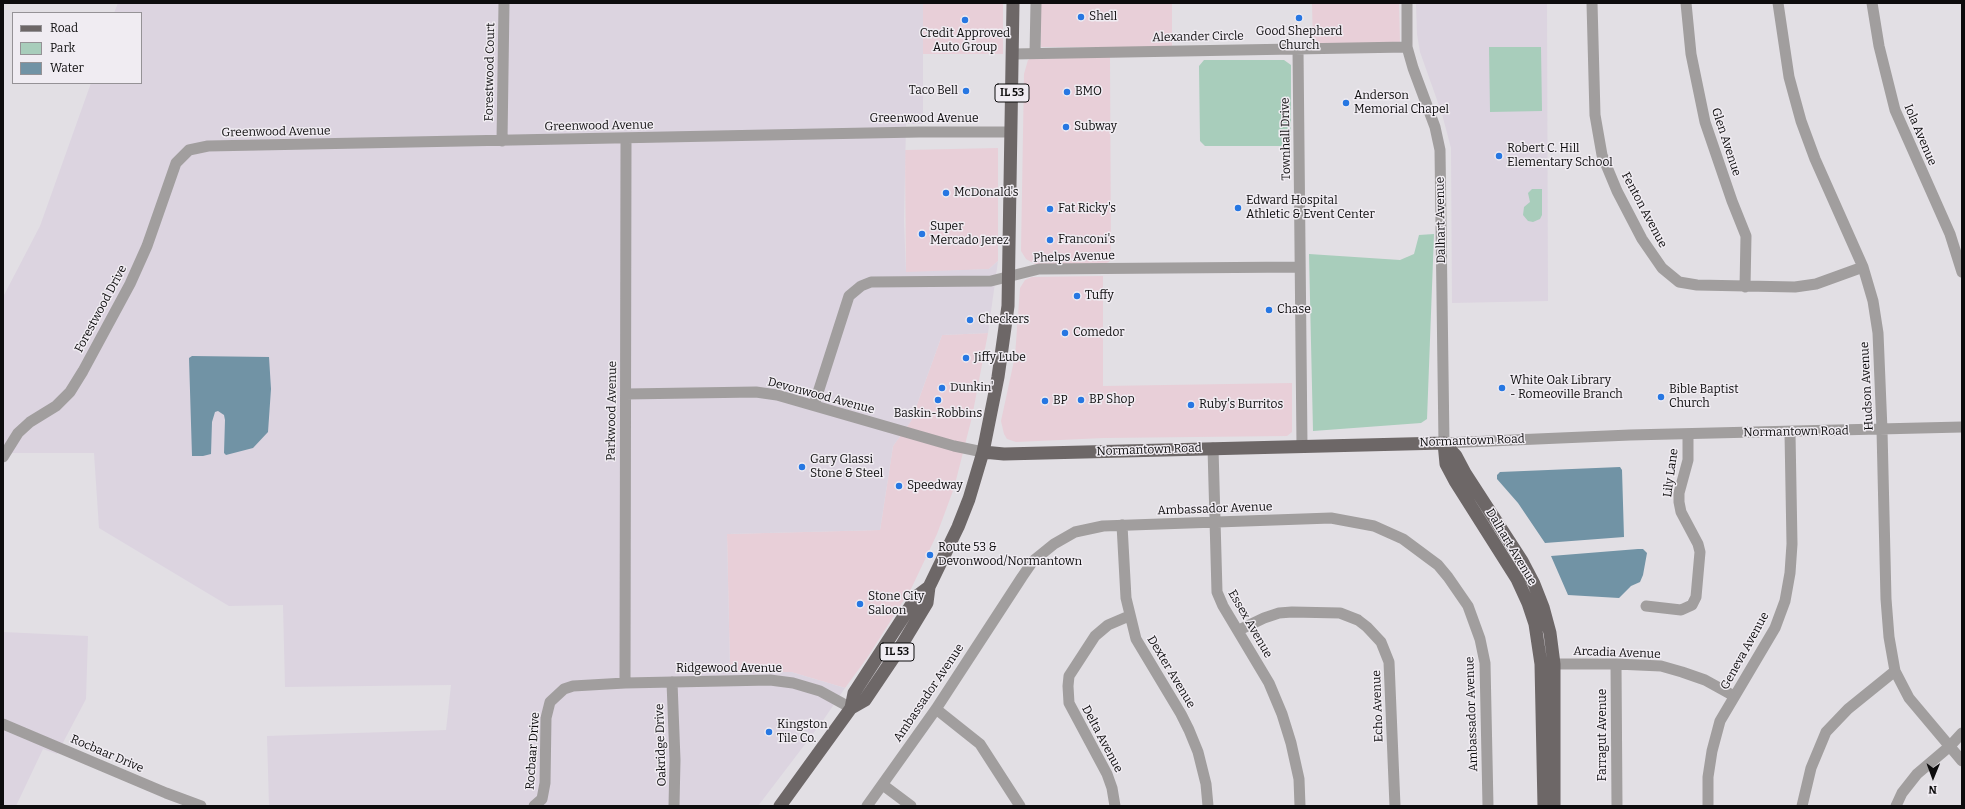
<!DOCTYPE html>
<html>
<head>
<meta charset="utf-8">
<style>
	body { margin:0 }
	#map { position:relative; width:1965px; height:809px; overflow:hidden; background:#e2dfe4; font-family:Bitter,serif }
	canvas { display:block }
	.frame { position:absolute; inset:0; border:4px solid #0d0c0d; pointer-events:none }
	.legend { position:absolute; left:12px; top:12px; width:130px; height:72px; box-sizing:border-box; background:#f0ecf2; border:1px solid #959296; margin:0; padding:5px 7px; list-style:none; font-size:12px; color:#0d0c0d }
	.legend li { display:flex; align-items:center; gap:8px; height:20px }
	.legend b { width:20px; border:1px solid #959296 }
	.north { position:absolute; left:1913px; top:757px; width:40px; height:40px; -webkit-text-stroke:3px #f0ecf2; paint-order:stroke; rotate:181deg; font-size:11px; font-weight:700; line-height:16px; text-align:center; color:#0d0c0d }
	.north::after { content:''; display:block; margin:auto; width:14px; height:18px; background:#0d0c0d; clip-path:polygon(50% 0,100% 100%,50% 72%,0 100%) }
</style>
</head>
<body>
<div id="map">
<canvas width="1965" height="809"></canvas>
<div class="frame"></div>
<ul class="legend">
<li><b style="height:5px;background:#6d6767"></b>Road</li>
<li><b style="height:11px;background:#a8cdbb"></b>Park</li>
<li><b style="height:11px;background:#7193a5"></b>Water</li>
</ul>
<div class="north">N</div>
</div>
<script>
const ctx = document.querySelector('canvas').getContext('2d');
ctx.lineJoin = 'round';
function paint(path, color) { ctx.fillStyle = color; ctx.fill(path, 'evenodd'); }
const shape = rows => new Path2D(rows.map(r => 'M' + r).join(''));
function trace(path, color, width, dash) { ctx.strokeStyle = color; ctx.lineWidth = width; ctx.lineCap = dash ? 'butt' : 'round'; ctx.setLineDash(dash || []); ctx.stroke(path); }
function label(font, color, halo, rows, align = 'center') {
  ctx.font = font + ' Bitter,serif'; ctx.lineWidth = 3; ctx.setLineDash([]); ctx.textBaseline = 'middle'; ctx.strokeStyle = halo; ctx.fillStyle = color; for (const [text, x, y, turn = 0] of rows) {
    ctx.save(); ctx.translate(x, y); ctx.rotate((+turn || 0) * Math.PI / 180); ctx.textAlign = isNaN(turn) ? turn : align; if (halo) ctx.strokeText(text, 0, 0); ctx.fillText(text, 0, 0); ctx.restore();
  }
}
paint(shape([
	[923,3,1003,3,1003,54,923,54],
	[1041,3,1172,3,1172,47,1041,47],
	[1312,3,1399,3,1400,43,1313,45],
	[1035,55,1110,55,1111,257,1109,262,1104,264,1035,264,1026,259,1021,251,1024,74,1028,60],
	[998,148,998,261,989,269,906,273,905,150],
	[1103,276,1103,386,1292,383,1292,432,1287,436,1104,438,1016,442,1007,439,1004,434,1001,421,1015,356,1020,288,1025,280,1032,277],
	[988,333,972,417,954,488,937,534,911,589,867,658,845,688,791,672,730,672,727,534,880,530,893,446,911,421,942,335]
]), '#e8cfd8');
paint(shape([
	[118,3,923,3,923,124,906,124,904,221,906,272,989,269,998,261,988,333,942,335,911,421,893,446,880,530,727,534,730,672,791,672,845,688,822,722,758,806,269,806,267,736,446,730,451,685,285,687,283,605,229,606,99,528,94,453,3,453,3,297,40,226,91,83,141,83,141,13,114,13],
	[1416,3,1547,3,1548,301,1452,303,1451,148,1442,114,1420,52,1417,34],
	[3,632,88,636,86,699,57,754,43,749,16,806,3,806]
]), '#dcd4e0');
paint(shape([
	[1489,47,1541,47,1542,111,1490,112],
	[1204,60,1284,60,1291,65,1291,141,1285,146,1205,146,1200,141,1199,66],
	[1532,189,1542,189,1542,215,1540,219,1533,222,1528,221,1523,215,1524,207,1530,202,1528,193],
	[1434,234,1427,419,1421,423,1313,431,1309,254,1400,260,1414,254,1419,235]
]), '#a8cdbb');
paint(shape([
	[192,356,269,357,271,389,268,432,253,448,226,455,224,453,225,420,224,415,218,411,215,412,212,422,211,454,203,456,192,456,189,358],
	[1620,467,1622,470,1624,537,1545,543,1518,503,1497,479,1497,475,1500,472],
	[1638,549,1643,549,1647,553,1643,575,1640,582,1631,586,1619,598,1568,595,1551,556]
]), '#7193a5');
trace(shape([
	[1407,3,1407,47,1413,68,1435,127,1440,150,1444,443,1630,435,1962,427],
	[1592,3,1595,115,1602,155,1617,191,1642,239,1662,268,1679,282,1697,285,1795,287,1816,284,1863,267],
	[1686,3,1691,54,1705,122,1732,201,1746,236,1745,287],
	[1778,3,1789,77,1801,121,1815,159,1863,267,1873,301,1878,333,1882,430,1886,599,1889,637,1895,671,1909,698,1962,761],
	[1872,3,1879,46,1895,110,1950,234,1962,272],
	[1298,49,1302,445],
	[1035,53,1036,3],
	[1013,54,1407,47],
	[502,141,504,3],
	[626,394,756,392,777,395,954,446,983,452],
	[814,405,849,296,861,286,871,282,991,281,1039,269,1300,267],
	[1213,448,1217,592,1223,606,1269,683,1282,714,1291,743,1299,779,1300,806],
	[3,457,18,433,30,422,56,406,70,392,83,371,130,284,147,246,176,163,189,150,208,146,919,132,1011,132],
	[1122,525,1126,598,1136,639,1181,714,1189,730,1198,752,1206,784,1208,806],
	[1646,606,1681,610,1692,605,1696,597,1700,552,1698,544,1681,512,1679,502,1679,493,1688,460,1688,434],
	[1239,630,1264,618,1279,613,1292,612,1340,613,1358,620,1367,627,1381,642,1389,662,1395,806],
	[1546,664,1616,664,1661,666,1682,672,1705,680,1734,696],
	[1616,664,1617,806],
	[672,682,675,760,674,806],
	[625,683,626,138],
	[936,709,980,744,1020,806],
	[3,724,166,793,201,806],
	[883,785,911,806],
	[534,806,542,799,545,783,546,718,550,702,564,689,573,686,625,683,770,680,793,683,820,691,851,708],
	[867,806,936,709,1022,577,1033,561,1054,544,1075,532,1103,526,1331,518,1374,526,1403,539,1438,565,1448,577,1468,606,1480,639,1485,663,1488,806],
	[1115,806,1112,788,1107,774,1069,703,1068,686,1069,676,1095,636,1108,625,1129,616],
	[1708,806,1708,777,1712,751,1720,721,1775,628,1785,601,1790,573,1792,544,1790,433],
	[1802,806,1811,768,1826,732,1848,709,1895,671],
	[1896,806,1902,793,1917,774,1950,746,1962,733]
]), '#a19e9e', 11);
trace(shape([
	[1444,443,1456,456,1465,473,1522,561,1534,584,1543,607,1550,633,1554,664,1554,806],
	[1444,443,1446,464,1455,481,1517,579,1528,603,1535,624,1541,664,1544,806],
	[983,452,1004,454,1444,443],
	[851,708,865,700,898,651,927,603,929,587,958,527,969,499,983,452,998,377,1008,306,1013,3],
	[780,806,851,708,854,693,917,596,929,587]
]), '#6d6767', 13);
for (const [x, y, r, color] of [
	[1081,17,4,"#2677e2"],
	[1299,18,4,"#2677e2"],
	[965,20,4,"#2677e2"],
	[966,91,4,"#2677e2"],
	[1067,92,4,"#2677e2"],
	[1346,103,4,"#2677e2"],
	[1066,127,4,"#2677e2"],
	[1499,156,4,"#2677e2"],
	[946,193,4,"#2677e2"],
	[1238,208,4,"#2677e2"],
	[1050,209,4,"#2677e2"],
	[922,234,4,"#2677e2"],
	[1050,240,4,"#2677e2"],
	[1077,296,4,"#2677e2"],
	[1269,310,4,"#2677e2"],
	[970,320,4,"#2677e2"],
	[1065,333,4,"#2677e2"],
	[966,358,4,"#2677e2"],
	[942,388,4,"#2677e2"],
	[1502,388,4,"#2677e2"],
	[1661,397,4,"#2677e2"],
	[938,400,4,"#2677e2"],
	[1081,400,4,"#2677e2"],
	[1045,401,4,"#2677e2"],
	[1191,405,4,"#2677e2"],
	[802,467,4,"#2677e2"],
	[899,486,4,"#2677e2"],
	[930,555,4,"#2677e2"],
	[860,604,4,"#2677e2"],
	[769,732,4,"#2677e2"]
]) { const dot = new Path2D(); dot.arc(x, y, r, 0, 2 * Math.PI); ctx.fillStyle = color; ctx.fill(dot); trace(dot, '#f0ecf2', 1.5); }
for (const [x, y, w] of [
	[1012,93,34],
	[897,652,34]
]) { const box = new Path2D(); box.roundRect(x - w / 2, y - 9, w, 18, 3); ctx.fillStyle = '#f0ecf2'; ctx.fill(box); trace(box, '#0d0c0d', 1); }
label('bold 11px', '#0d0c0d', null, [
	["IL 53",1012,93],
	["IL 53",897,652]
]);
label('12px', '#0d0c0d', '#f0ecf2', [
	["Shell",1089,17],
	["Good Shepherd",1299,32,"center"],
	["Church",1299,46,"center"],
	["Credit Approved",965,34,"center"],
	["Auto Group",965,48,"center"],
	["Taco Bell",958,91,"right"],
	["BMO",1075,92],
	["Anderson",1354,96],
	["Memorial Chapel",1354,110],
	["Subway",1074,127],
	["Robert C. Hill",1507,149],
	["Elementary School",1507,163],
	["McDonald's",954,193],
	["Edward Hospital",1246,201],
	["Athletic & Event Center",1246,215],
	["Fat Ricky's",1058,209],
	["Super",930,227],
	["Mercado Jerez",930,241],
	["Franconi's",1058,240],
	["Tuffy",1085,296],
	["Chase",1277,310],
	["Checkers",978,320],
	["Comedor",1073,333],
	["Jiffy Lube",974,358],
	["White Oak Library",1510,381],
	["- Romeoville Branch",1510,395],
	["Dunkin'",950,388],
	["Bible Baptist",1669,390],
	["Church",1669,404],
	["BP Shop",1089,400],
	["BP",1053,401],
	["Ruby's Burritos",1199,405],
	["Baskin-Robbins",938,414,"center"],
	["Gary Glassi",810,460],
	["Stone & Steel",810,474],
	["Speedway",907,486],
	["Route 53 &",938,548],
	["Devonwood/Normantown",938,562],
	["Stone City",868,597],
	["Saloon",868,611],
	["Kingston",777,725],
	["Tile Co.",777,739]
], 'left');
label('12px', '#0d0c0d', '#f0ecf2', [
	["Alexander Circle",1198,37,-1],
	["Forestwood Court",490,72,-89],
	["Greenwood Avenue",924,119],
	["Greenwood Avenue",599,126,-1],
	["Greenwood Avenue",276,132,-1],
	["Iola Avenue",1920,135,67],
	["Townhall Drive",1286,139,-91],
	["Glen Avenue",1726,142,72],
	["Fenton Avenue",1644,210,62],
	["Dalhart Avenue",1441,220,-91],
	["Phelps Avenue",1074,257,-2],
	["Forestwood Drive",101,309,-62],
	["Hudson Avenue",1867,386,-93],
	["Devonwood Avenue",821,396,15],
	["Parkwood Avenue",612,411,-89],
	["Normantown Road",1796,432,-1],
	["Normantown Road",1472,441,-2],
	["Normantown Road",1149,450,-2],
	["Lily Lane",1671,473,-82],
	["Ambassador Avenue",1215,509,-2],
	["Dalhart Avenue",1511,547,59],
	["Essex Avenue",1250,624,60],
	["Geneva Avenue",1745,651,-61],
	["Arcadia Avenue",1617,653,2],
	["Ridgewood Avenue",729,669],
	["Dexter Avenue",1171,672,59],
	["Ambassador Avenue",929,693,-56],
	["Echo Avenue",1378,706,-92],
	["Ambassador Avenue",1472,714,-92],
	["Farragut Avenue",1603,735,-90],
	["Delta Avenue",1102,739,62],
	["Oakridge Drive",661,745,-92],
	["Rocbaar Drive",533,751,-86],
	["Rocbaar Drive",107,754,23]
]);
</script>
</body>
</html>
